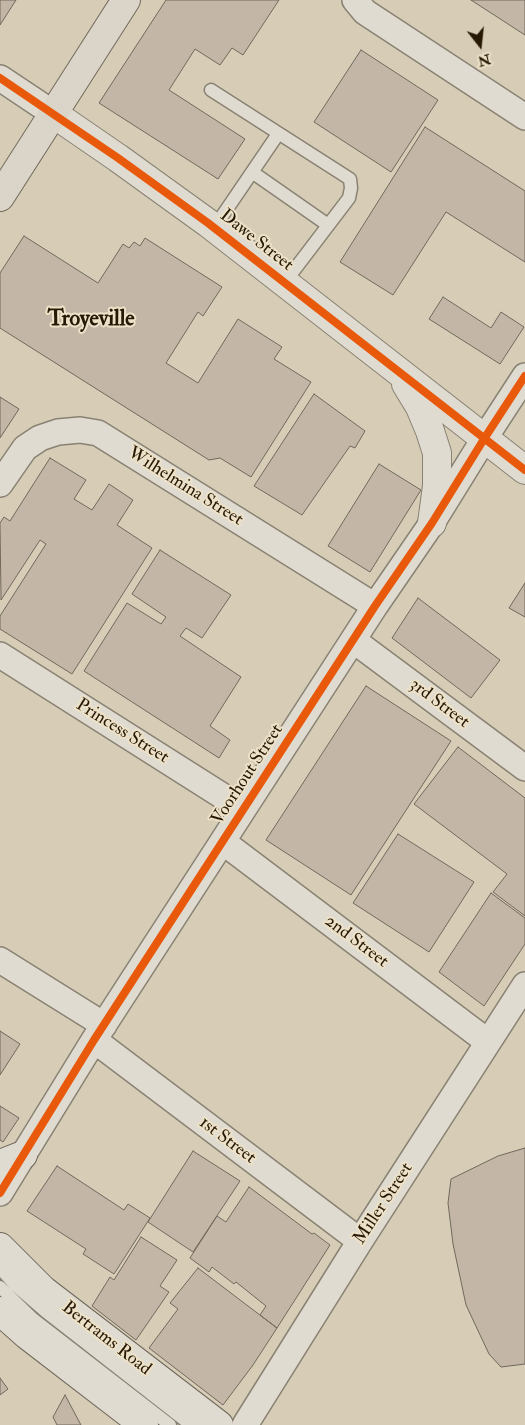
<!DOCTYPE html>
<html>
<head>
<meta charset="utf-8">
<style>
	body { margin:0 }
	#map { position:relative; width:525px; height:1425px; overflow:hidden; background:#d7cdb7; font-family:"IM FELL Double Pica",serif }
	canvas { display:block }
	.north { position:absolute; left:455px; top:20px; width:50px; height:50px; -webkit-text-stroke:4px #ede2c8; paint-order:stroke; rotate:164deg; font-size:14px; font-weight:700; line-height:20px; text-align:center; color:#261805 }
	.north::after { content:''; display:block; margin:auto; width:18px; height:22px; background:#261805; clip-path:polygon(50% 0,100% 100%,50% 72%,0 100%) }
</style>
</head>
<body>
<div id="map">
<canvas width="525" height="1425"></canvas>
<div class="north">N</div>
</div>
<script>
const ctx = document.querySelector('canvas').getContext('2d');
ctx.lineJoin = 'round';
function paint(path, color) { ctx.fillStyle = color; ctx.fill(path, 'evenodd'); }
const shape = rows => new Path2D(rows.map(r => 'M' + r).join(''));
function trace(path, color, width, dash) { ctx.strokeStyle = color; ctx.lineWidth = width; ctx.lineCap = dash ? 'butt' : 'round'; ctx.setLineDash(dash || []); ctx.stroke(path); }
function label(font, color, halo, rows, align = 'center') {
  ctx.font = font + ' "IM FELL Double Pica",serif'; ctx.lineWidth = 4; ctx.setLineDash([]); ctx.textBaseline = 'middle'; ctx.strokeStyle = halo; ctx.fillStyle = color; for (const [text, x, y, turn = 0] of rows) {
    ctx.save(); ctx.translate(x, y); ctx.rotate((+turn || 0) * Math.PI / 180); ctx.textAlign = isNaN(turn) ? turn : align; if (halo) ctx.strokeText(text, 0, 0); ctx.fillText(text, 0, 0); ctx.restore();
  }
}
const building = shape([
	[0,0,16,0,0,25,0,0],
	[166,0,279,0,243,55,232,48,220,65,195,49,169,90,245,139,218,179,99,103,166,0],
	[471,0,525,0,525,35,471,0],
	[361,50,438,100,391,172,314,122,361,50],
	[425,127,525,191,525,262,446,212,393,295,340,262,425,127],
	[24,236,98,283,123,244,129,248,134,242,140,246,145,238,222,287,203,316,198,312,166,363,198,383,238,319,282,347,274,359,311,382,251,477,220,458,209,460,0,328,0,273,24,236],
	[443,297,491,328,501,312,524,327,500,364,429,319,443,297],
	[314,394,365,431,355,448,350,446,302,515,254,486,314,394],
	[0,397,19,409,0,438,0,397],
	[50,458,86,480,74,499,92,510,109,484,133,500,117,525,152,548,72,674,0,629,0,616,46,544,40,540,1,600,0,523,4,517,10,521,50,458],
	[379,464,421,490,370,572,328,546,379,464],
	[160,550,231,595,202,638,186,628,180,636,241,677,210,726,230,740,219,758,84,671,127,603,161,624,166,617,132,594,160,550],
	[525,583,525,617,509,608,525,583],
	[418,598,500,660,471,698,392,638,418,598],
	[366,686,451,741,351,895,266,840,366,686],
	[458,747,525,798,525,916,493,892,507,874,414,804,458,747],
	[398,834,474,882,429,952,353,903,398,834],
	[491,893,525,918,525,944,484,1006,439,972,491,893],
	[0,1031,20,1044,0,1075,0,1031],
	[0,1106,19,1118,3,1142,0,1140,0,1106],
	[525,1148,525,1364,501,1367,489,1354,466,1305,453,1244,448,1203,451,1179,498,1156,525,1148],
	[193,1151,240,1181,193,1252,148,1222,193,1151],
	[57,1166,124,1210,128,1204,150,1218,114,1274,83,1254,86,1249,27,1211,57,1166],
	[249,1187,312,1234,314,1233,330,1245,277,1328,260,1315,266,1306,236,1282,234,1284,212,1267,209,1272,190,1258,217,1216,226,1222,249,1187],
	[141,1237,177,1260,160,1286,169,1292,136,1340,92,1306,110,1277,114,1280,141,1237],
	[198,1268,277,1328,253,1365,223,1405,149,1348,178,1309,170,1303,198,1268],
	[0,1378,8,1389,0,1395,0,1378],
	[65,1395,81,1425,57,1425,53,1417,65,1395]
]);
paint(building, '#c4b6a7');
trace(building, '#70685b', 1);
const service = shape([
	[211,90,350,179,351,188,349,198,285,282],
	[252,172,328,225],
	[214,228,278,134],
	[0,1268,15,1285,45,1311,191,1425],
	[0,1287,33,1319,170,1425]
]);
const minor = shape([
	[355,0,365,12,525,117],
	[0,78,54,114],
	[0,484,25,448,40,438,58,432,80,430,98,433,375,606],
	[353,640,525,768],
	[0,655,243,809],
	[223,842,488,1042],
	[0,960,104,1025],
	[94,1040,360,1241],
	[0,1193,94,1040,375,606,432,523,484,439,525,376],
	[245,1425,360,1241,525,985]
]);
const tertiary = shape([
	[54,114,118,158,208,223,525,470],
	[406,384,420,407,430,431,437,453,437,486,432,523]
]);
const secondary = shape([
	[0,1164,23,1155],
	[0,1247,43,1290,219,1425],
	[0,1311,27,1335,144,1425]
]);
const primary = shape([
	[0,197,126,0]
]);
trace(service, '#898273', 15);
trace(minor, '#898273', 28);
trace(tertiary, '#898273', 30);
trace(secondary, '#70685b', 30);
trace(primary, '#70685b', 30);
trace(service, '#e0dbd0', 12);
trace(minor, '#e0dbd0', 25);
trace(tertiary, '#e0dbd0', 28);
trace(secondary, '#e0dbd0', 28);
trace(primary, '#dad5c8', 28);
trace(shape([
	[0,78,118,158,208,223,525,470],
	[0,1193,94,1040,375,606,432,523,484,439,525,376]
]), '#e8590c', 8);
label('18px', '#261805', '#ede2c8', [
	["Dawe Street",256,241,38],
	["Wilhelmina Street",185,487,32],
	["3rd Street",439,704,37],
	["Princess Street",122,732,32],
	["Voorhout Street",248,775,-57],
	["2nd Street",356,942,37],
	["1st Street",227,1141,37],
	["Miller Street",384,1204,-57],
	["Bertrams Road",106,1339,38]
]);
label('bold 22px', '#261805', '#ede2c8', [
	["Troyeville",91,320]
]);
</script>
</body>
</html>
